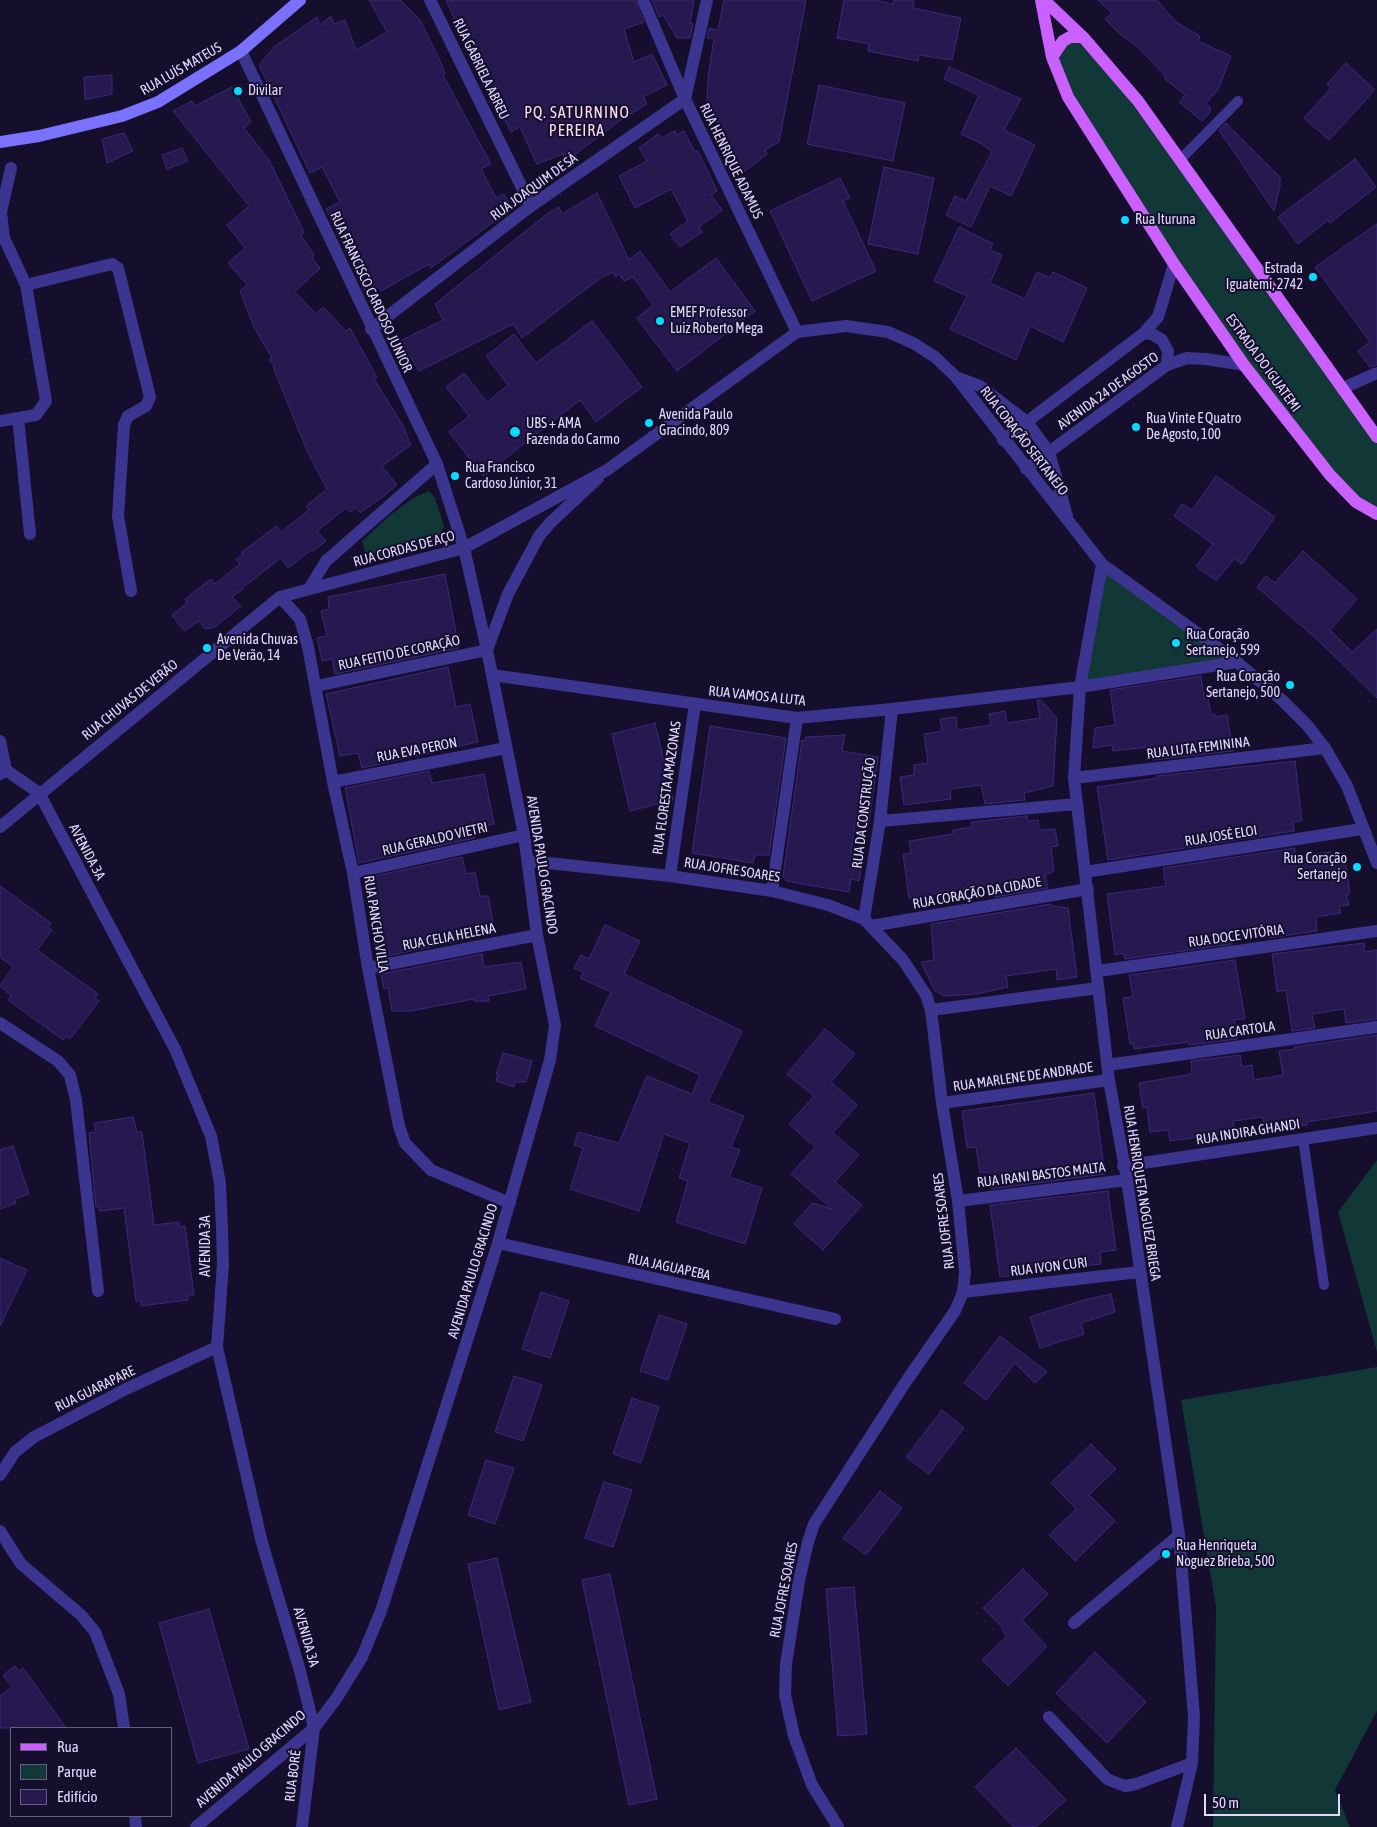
<!DOCTYPE html>
<html>
<head>
<meta charset="utf-8">
<style>
	body { margin:0 }
	#map { position:relative; width:1377px; height:1827px; overflow:hidden; background:#150e2c; font-family:"Asap Condensed",sans-serif }
	canvas { display:block }
	.legend { position:absolute; left:10px; top:1727px; width:162px; height:90px; box-sizing:border-box; background:#150e2c; border:1px solid #666080; margin:0; padding:6px 9px; list-style:none; font-size:15px; color:#e0daff }
	.legend li { display:flex; align-items:center; gap:10px; height:25px }
	.legend b { width:25px; border:1px solid #666080 }
	.scale { position:absolute; left:1204px; top:1794px; width:136px; height:22px; box-sizing:border-box; border:2px solid #e0daff; border-top:0; padding-left:6px; font-size:15px; line-height:18px; white-space:nowrap; color:#e0daff; -webkit-text-stroke:4px #150e2c; paint-order:stroke }
</style>
</head>
<body>
<div id="map">
<canvas width="1377" height="1827"></canvas>
<ul class="legend">
<li><b style="height:6px;background:#ca61ff"></b>Rua</li>
<li><b style="height:14px;background:#113737"></b>Parque</li>
<li><b style="height:14px;background:#26194f"></b>Edifício</li>
</ul>
<div class="scale">50 m</div>
</div>
<script>
const ctx = document.querySelector('canvas').getContext('2d');
ctx.lineJoin = 'round';
function paint(path, color) { ctx.fillStyle = color; ctx.fill(path, 'evenodd'); }
const shape = rows => new Path2D(rows.map(r => 'M' + r).join(''));
function trace(path, color, width, dash) { ctx.strokeStyle = color; ctx.lineWidth = width; ctx.lineCap = dash ? 'butt' : 'round'; ctx.setLineDash(dash || []); ctx.stroke(path); }
function label(font, color, halo, rows, align = 'center') {
  ctx.font = font + ' "Asap Condensed",sans-serif'; ctx.lineWidth = 4; ctx.setLineDash([]); ctx.textBaseline = 'middle'; ctx.strokeStyle = halo; ctx.fillStyle = color; for (const [text, x, y, turn = 0] of rows) {
    ctx.save(); ctx.translate(x, y); ctx.rotate((+turn || 0) * Math.PI / 180); ctx.textAlign = isNaN(turn) ? turn : align; if (halo) ctx.strokeText(text, 0, 0); ctx.fillText(text, 0, 0); ctx.restore();
  }
}
paint(shape([
	[1083,37,1377,437,1377,514,1309,449,1085,125,1054,51],
	[429,491,435,498,444,526,437,543,410,553,368,561,362,541,390,515,415,497],
	[1104,567,1233,661,1081,685],
	[1377,1160,1377,1352,1338,1212],
	[1377,1367,1377,1711,1335,1790,1350,1827,1213,1827,1216,1607,1181,1400]
]), '#113737');
const building = shape([
	[369,0,400,0,420,20,440,61,445,74,443,75,491,164,481,169,496,198,504,194,510,205,508,211,497,222,496,220,431,268,429,264,381,291,379,287,366,293,326,209,340,202,322,167,310,173,259,65,274,47,317,17,320,25,331,16,334,24,345,20,356,50,387,32,369,0],
	[446,0,635,0,644,22,624,29,634,62,652,54,667,85,643,97,647,104,622,119,566,161,563,154,537,164,520,127,511,132,489,88,485,89,446,0],
	[652,0,694,0,690,23,693,24,690,38,677,38,663,15,659,17,652,0],
	[724,0,806,0,779,142,765,150,767,154,744,172,707,103,708,78,714,38,707,38,709,28,718,30,724,0],
	[844,0,875,0,893,4,894,0,911,0,914,2,913,8,961,18,952,60,919,55,918,61,868,51,869,44,837,38,844,0],
	[1098,0,1157,0,1176,22,1200,36,1198,41,1231,56,1218,90,1206,103,1211,108,1209,114,1202,121,1179,102,1185,95,1165,79,1166,77,1139,48,1121,35,1105,19,1112,13,1098,0],
	[1346,63,1375,90,1329,140,1304,118,1331,88,1327,84,1346,63],
	[949,67,1021,99,1004,130,1035,145,1011,196,990,186,971,227,946,215,955,196,966,201,992,152,982,144,961,134,979,95,944,79,949,67],
	[112,75,112,94,85,100,84,77,112,75],
	[819,85,905,103,893,161,807,144,819,85],
	[232,87,251,122,244,128,269,160,304,232,301,235,314,255,312,258,320,268,295,292,316,314,323,307,346,331,350,328,377,377,374,379,403,426,411,445,382,466,397,485,381,498,360,513,356,507,351,512,346,508,317,531,326,541,313,551,311,550,288,568,281,558,242,588,243,589,232,597,241,606,215,627,205,629,199,621,184,631,172,615,187,603,185,599,211,579,215,584,240,564,236,559,243,555,241,553,276,526,281,532,309,510,306,506,327,489,308,453,273,367,275,366,269,360,272,358,254,327,240,291,247,285,228,263,245,248,227,225,249,206,173,111,192,101,195,106,232,87],
	[1226,123,1280,177,1280,186,1274,211,1219,130,1226,123],
	[675,131,676,135,684,131,695,152,698,151,717,191,711,195,722,210,699,227,702,232,680,247,670,234,688,221,671,189,635,208,619,176,647,161,639,148,658,134,661,138,675,131],
	[124,133,133,151,107,163,102,139,124,133],
	[182,148,188,161,167,169,162,155,182,148],
	[1355,159,1376,187,1330,223,1328,220,1298,244,1278,217,1355,159],
	[884,167,934,178,918,254,868,244,884,167],
	[840,178,850,198,843,201,876,271,812,301,770,211,840,178],
	[597,193,629,260,640,251,670,292,716,258,755,311,677,371,637,318,653,305,633,277,624,281,619,274,616,277,613,272,599,279,522,338,513,324,419,371,411,358,403,362,394,344,443,320,435,304,547,214,559,207,562,214,597,193],
	[1377,224,1377,365,1370,367,1358,351,1370,342,1315,267,1377,224],
	[959,227,993,244,990,250,1002,255,990,283,1025,299,1037,272,1050,278,1053,272,1087,288,1063,342,1030,326,1016,360,950,329,967,296,934,281,959,227],
	[592,321,642,387,596,422,580,400,483,476,449,432,469,416,446,387,464,373,487,402,508,385,486,356,514,334,536,363,592,321],
	[1216,476,1275,517,1242,564,1234,559,1216,581,1196,566,1213,544,1174,516,1182,504,1192,510,1216,476],
	[1303,551,1357,599,1330,630,1352,652,1377,629,1377,698,1320,642,1257,587,1266,576,1275,583,1303,551],
	[445,574,459,648,335,674,332,659,322,661,317,638,327,636,321,611,329,609,328,597,445,574],
	[448,667,456,707,470,704,478,742,362,768,358,753,340,756,326,694,448,667],
	[1201,676,1204,698,1208,697,1211,715,1215,714,1215,717,1227,715,1233,751,1153,760,1149,747,1113,751,1112,745,1093,748,1095,728,1115,725,1110,690,1201,676],
	[1037,700,1041,700,1057,718,1053,786,1024,793,1025,800,985,804,981,785,950,789,951,799,904,805,900,777,914,775,914,765,928,763,924,734,942,731,940,719,956,717,957,730,991,725,989,714,1005,711,1007,723,1040,718,1037,700],
	[655,723,673,800,630,811,612,734,655,723],
	[710,726,786,738,769,855,755,855,753,863,692,853,710,726],
	[845,735,842,751,878,757,869,822,856,820,851,852,864,854,859,881,851,879,849,892,786,881,783,876,802,740,805,741,806,737,845,735],
	[1295,761,1302,821,1293,822,1294,831,1108,860,1097,787,1158,778,1157,776,1295,761],
	[429,771,432,783,484,774,494,824,473,828,475,838,359,863,345,788,429,771],
	[1027,816,1028,821,1038,820,1039,829,1042,830,1055,829,1058,846,1051,847,1054,871,1045,875,1048,888,995,897,993,885,909,898,903,854,911,853,909,841,953,834,953,830,972,827,971,822,1027,816],
	[1295,848,1295,856,1331,852,1331,855,1344,853,1349,885,1349,894,1346,895,1349,905,1339,906,1341,913,1316,917,1317,931,1269,938,1269,933,1232,939,1232,944,1125,959,1123,953,1115,955,1107,894,1166,886,1163,868,1295,848],
	[462,857,466,874,475,872,480,896,488,896,495,933,378,958,370,916,372,915,366,878,462,857],
	[0,886,51,923,48,927,52,930,37,950,98,994,95,998,99,1001,70,1039,66,1036,63,1040,8,1000,11,996,0,986,13,967,0,957,0,886],
	[1051,904,1051,906,1068,908,1077,977,1057,980,1056,969,1006,976,1008,987,976,994,945,996,935,991,921,962,934,960,931,924,1051,904],
	[605,925,640,941,624,974,742,1031,708,1102,744,1116,731,1147,740,1150,729,1177,762,1188,745,1244,676,1222,688,1181,679,1178,690,1143,664,1134,639,1211,570,1189,583,1148,574,1145,578,1132,619,1143,647,1076,692,1094,700,1075,595,1026,611,992,580,978,583,972,574,968,581,955,589,959,605,925],
	[1364,943,1365,952,1377,950,1377,1019,1346,1023,1344,1009,1312,1014,1315,1028,1292,1031,1286,990,1277,992,1272,954,1364,943],
	[482,954,484,967,521,962,526,989,488,996,489,1001,474,1001,474,999,410,1011,392,1011,388,988,384,989,381,974,482,954],
	[1235,960,1245,1019,1234,1020,1237,1039,1189,1045,1188,1042,1134,1049,1133,1043,1130,1044,1123,998,1133,997,1129,975,1235,960],
	[825,1029,855,1054,831,1082,857,1105,833,1133,859,1155,835,1182,862,1205,823,1250,794,1224,812,1203,832,1209,791,1174,815,1147,789,1124,814,1096,787,1074,825,1029],
	[1377,1035,1377,1111,1307,1122,1307,1125,1290,1127,1290,1125,1264,1128,1263,1117,1233,1121,1235,1132,1170,1141,1168,1130,1150,1132,1147,1107,1143,1108,1139,1083,1192,1074,1191,1061,1240,1055,1242,1067,1252,1065,1254,1080,1283,1075,1279,1051,1295,1049,1294,1047,1377,1035],
	[503,1053,532,1061,526,1082,515,1082,514,1087,496,1081,498,1075,496,1074,503,1053],
	[1094,1093,1105,1174,991,1189,988,1172,980,1173,976,1147,967,1148,962,1111,1094,1093],
	[133,1117,137,1132,142,1132,154,1225,179,1222,179,1227,185,1226,194,1295,188,1295,188,1300,141,1306,141,1301,136,1301,124,1208,99,1211,99,1206,96,1207,89,1133,96,1132,94,1123,133,1117],
	[13,1146,29,1194,15,1199,16,1203,0,1209,0,1150,13,1146],
	[1108,1191,1116,1250,1100,1252,1101,1264,1081,1266,1078,1256,1038,1262,1038,1266,1032,1267,1032,1269,1016,1271,1016,1275,1000,1277,990,1205,1108,1191],
	[0,1258,27,1270,0,1326,0,1258],
	[541,1292,569,1301,550,1358,522,1349,541,1292],
	[1111,1294,1115,1312,1081,1323,1084,1334,1040,1348,1030,1317,1084,1300,1111,1294],
	[659,1315,687,1324,668,1380,640,1371,659,1315],
	[1000,1336,1047,1372,1035,1383,1015,1363,986,1400,964,1383,1000,1336],
	[514,1376,542,1385,523,1441,495,1432,514,1376],
	[632,1398,659,1407,641,1463,613,1454,632,1398],
	[942,1410,964,1428,929,1474,906,1457,942,1410],
	[1091,1444,1116,1469,1089,1495,1115,1521,1075,1561,1049,1535,1076,1509,1051,1483,1091,1444],
	[486,1460,514,1468,495,1524,468,1515,486,1460],
	[604,1482,632,1490,613,1547,585,1538,604,1482],
	[880,1491,902,1508,866,1555,843,1538,880,1491],
	[497,1558,531,1702,499,1710,468,1564,497,1558],
	[1023,1569,1048,1594,1022,1620,1047,1646,1008,1686,982,1660,1006,1637,1001,1626,983,1608,1023,1569],
	[610,1574,657,1799,629,1805,582,1580,610,1574],
	[854,1587,867,1734,838,1736,826,1589,854,1587],
	[209,1609,249,1749,198,1763,159,1623,209,1609],
	[1095,1652,1146,1702,1107,1743,1056,1693,1095,1652],
	[15,1666,19,1671,23,1668,66,1728,0,1728,0,1696,12,1687,3,1675,15,1666],
	[1016,1748,1066,1800,1036,1827,1014,1827,975,1787,1016,1748]
]);
paint(building, '#26194f');
trace(building, '#3d287d', 1);
trace(shape([
	[1180,160,1238,101],
	[1303,1139,1324,1285]
]), '#3c3590', 10);
trace(shape([
	[430,0,531,206],
	[643,0,685,99,797,332],
	[26,285,112,264,118,268,150,397,146,406,128,416,124,425,118,516,131,591],
	[371,329,531,206,685,99,707,0],
	[1343,388,1377,373],
	[18,418,30,534],
	[0,421,36,415,46,401,26,285,4,238,1,212,11,168],
	[1102,564,1080,687,1074,778,1109,1080,1127,1180,1179,1535,1194,1717,1192,1763,1177,1827],
	[309,589,326,561,437,464],
	[280,597,300,619,308,647,333,782,353,873,368,968,399,1126,405,1143,431,1170,510,1203],
	[492,675,797,718,892,709,1080,687,1237,662],
	[316,686,487,650,508,594,539,536,550,523,598,478],
	[0,741,6,770],
	[0,774,6,770,39,793,175,1049,211,1136,220,1183,222,1229,223,1264,217,1347,262,1543,300,1671,314,1728,302,1827],
	[1074,778,1325,748],
	[333,782,506,748],
	[880,821,1077,804],
	[529,861,670,876,772,891,828,905,864,919,903,960,926,995,931,1010,942,1103,958,1201,965,1272,963,1292,955,1311,905,1383,814,1524,808,1542,799,1581,786,1664,785,1695,794,1736,812,1785,838,1827],
	[1085,872,1362,829],
	[353,873,524,835],
	[670,876,695,704],
	[772,891,797,718],
	[864,919,880,821,892,709],
	[871,926,1088,889],
	[368,968,537,935],
	[1098,971,1377,931],
	[931,1010,1098,988],
	[0,1023,58,1061,70,1075,76,1100,98,1291],
	[1107,1065,1377,1027],
	[942,1103,1109,1080],
	[1123,1166,1377,1128],
	[958,1201,1127,1180],
	[498,1243,835,1319],
	[963,1292,1139,1272],
	[0,1475,15,1452,34,1437,126,1389,217,1347],
	[0,1531,21,1564,81,1615,95,1632,119,1694,124,1728],
	[1074,1623,1179,1535],
	[1049,1717,1107,1779,1117,1783,1125,1786,1136,1784,1192,1763],
	[135,1816,136,1827],
	[196,1827,314,1728,336,1699,362,1657,381,1611,498,1243,550,1060,555,1025,537,935,524,835,487,650,464,548,437,464,241,51]
]), '#3c3590', 12);
trace(shape([
	[1144,333,1152,334,1162,340,1168,351,1167,365],
	[956,377,980,386,1027,422,1049,452,1067,516],
	[1003,440,1144,333,1158,317,1174,264],
	[1026,469,1167,365,1187,358,1206,359,1244,365],
	[0,827,280,597,464,548,607,470,797,332,846,326,888,332,913,343,935,357,956,377,1102,564,1232,658,1282,700,1307,725,1325,748,1347,786,1377,863]
]), '#3c3590', 12);
trace(shape([
	[0,142,39,136,122,116,158,102,241,51,300,0]
]), '#7a71ff', 12);
trace(shape([
	[1041,0,1052,57,1068,97,1174,264,1244,365,1330,475,1356,502,1377,514],
	[1044,0,1083,37,1138,101,1377,437],
	[1052,57,1063,41,1070,37,1083,37]
]), '#ca61ff', 12);
for (const [x, y, r, color] of [
	[238,91,5,"#06dcff"],
	[1125,220,5,"#06dcff"],
	[1313,277,5,"#06dcff"],
	[660,321,5,"#06dcff"],
	[649,423,5,"#06dcff"],
	[1136,427,5,"#06dcff"],
	[515,432,6,"#06dcff"],
	[455,476,5,"#06dcff"],
	[1176,643,5,"#06dcff"],
	[207,648,5,"#06dcff"],
	[1290,685,5,"#06dcff"],
	[1357,867,5,"#06dcff"],
	[1166,1554,5,"#06dcff"]
]) { const dot = new Path2D(); dot.arc(x, y, r, 0, 2 * Math.PI); ctx.fillStyle = color; ctx.fill(dot); trace(dot, '#150e2c', 2); }
label('14px', '#e0daff', '#150e2c', [
	["RUA LUÍS MATEUS",181,69,-30],
	["RUA GABRIELA ABREU",481,69,64],
	["RUA HENRIQUE ADAMUS",731,161,64],
	["RUA JOAQUIM DE SÁ",534,187,-36],
	["RUA FRANCISCO CARDOSO JUNIOR",371,292,65],
	["ESTRADA DO IGUATEMI",1263,363,54],
	["AVENIDA 24 DE AGOSTO",1108,391,-36],
	["RUA CORAÇÃO SERTANEJO",1024,441,52],
	["RUA CORDAS DE AÇO",404,549,-15],
	["RUA FEITIO DE CORAÇÃO",399,653,-12],
	["RUA VAMOS A LUTA",757,696,6],
	["RUA CHUVAS DE VERÃO",130,700,-39],
	["RUA LUTA FEMININA",1198,748,-7],
	["RUA EVA PERON",417,750,-11],
	["RUA FLORESTA AMAZONAS",667,788,-82],
	["RUA DA CONSTRUÇÃO",864,813,-83],
	["RUA JOSÉ ELOI",1221,836,-9],
	["RUA GERALDO VIETRI",435,839,-13],
	["AVENIDA 3A",87,852,62],
	["AVENIDA PAULO GRACINDO",542,865,81],
	["RUA JOFRE SOARES",732,870,9],
	["RUA CORAÇÃO DA CIDADE",977,893,-10],
	["RUA PANCHO VILLA",376,924,81],
	["RUA DOCE VITÓRIA",1236,936,-8],
	["RUA CELIA HELENA",449,937,-11],
	["RUA CARTOLA",1240,1031,-8],
	["RUA MARLENE DE ANDRADE",1023,1077,-8],
	["RUA INDIRA GHANDI",1248,1132,-9],
	["RUA IRANI BASTOS MALTA",1041,1175,-7],
	["RUA HENRIQUETA NOGUEZ BRIEGA",1142,1193,81],
	["RUA JOFRE SOARES",944,1221,-97],
	["AVENIDA 3A",206,1246,-90],
	["RUA JAGUAPEBA",669,1267,12],
	["RUA IVON CURI",1049,1267,-7],
	["AVENIDA PAULO GRACINDO",473,1271,-73],
	["RUA GUARAPARE",95,1389,-26],
	["RUA JOFRE SOARES",784,1590,-79],
	["AVENIDA 3A",306,1637,74],
	["AVENIDA PAULO GRACINDO",251,1759,-41],
	["RUA BORÉ",293,1776,-83]
]);
label('14px', '#e0daff', '#150e2c', [
	["Divilar",248,91],
	["Rua Ituruna",1135,220],
	["Estrada",1303,269,"right"],
	["Iguatemi, 2742",1303,285,"right"],
	["EMEF Professor",670,313],
	["Luiz Roberto Mega",670,329],
	["Avenida Paulo",659,415],
	["Gracindo, 809",659,431],
	["Rua Vinte E Quatro",1146,419],
	["De Agosto, 100",1146,435],
	["UBS + AMA",526,424],
	["Fazenda do Carmo",526,440],
	["Rua Francisco",465,468],
	["Cardoso Júnior, 31",465,484],
	["Rua Coração",1186,635],
	["Sertanejo, 599",1186,651],
	["Avenida Chuvas",217,640],
	["De Verão, 14",217,656],
	["Rua Coração",1280,677,"right"],
	["Sertanejo, 500",1280,693,"right"],
	["Rua Coração",1347,859,"right"],
	["Sertanejo",1347,875,"right"],
	["Rua Henriqueta",1176,1546],
	["Noguez Brieba, 500",1176,1562]
], 'left');
ctx.letterSpacing = '1px';
label('16px', '#ffdcf1', '#150e2c', [
	["PQ. SATURNINO",577,113],
	["PEREIRA",577,131]
]);
ctx.letterSpacing = '0px';
</script>
</body>
</html>
